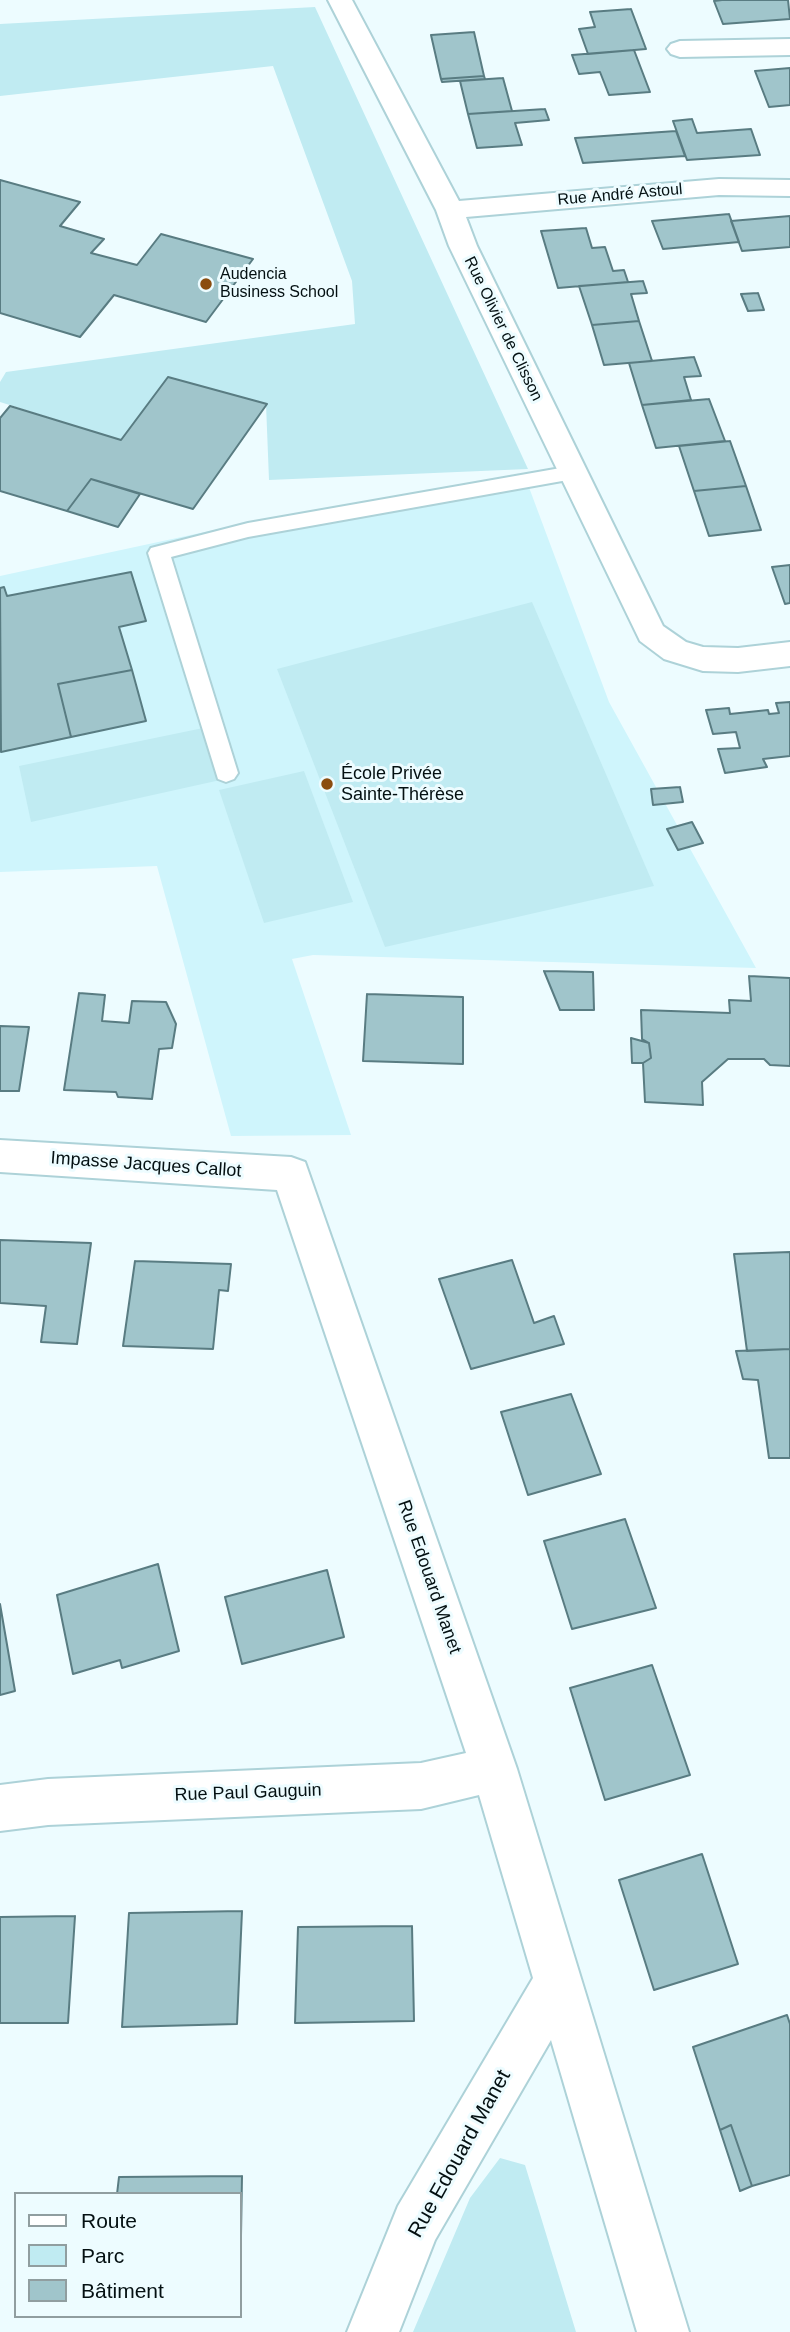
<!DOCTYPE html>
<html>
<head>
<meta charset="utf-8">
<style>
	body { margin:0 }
	#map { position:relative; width:790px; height:2332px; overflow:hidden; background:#edfcff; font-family:Arial,sans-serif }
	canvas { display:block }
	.legend { position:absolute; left:14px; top:2192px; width:228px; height:126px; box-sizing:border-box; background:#edfcff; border:2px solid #909ea0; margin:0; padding:9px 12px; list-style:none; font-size:21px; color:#041012 }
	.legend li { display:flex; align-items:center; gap:14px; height:35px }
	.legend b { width:35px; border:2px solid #909ea0 }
</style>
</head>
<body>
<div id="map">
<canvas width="790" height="2332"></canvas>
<ul class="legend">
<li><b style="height:9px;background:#fff"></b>Route</li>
<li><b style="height:19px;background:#c0ebf2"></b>Parc</li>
<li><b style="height:19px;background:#a0c5cb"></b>Bâtiment</li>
</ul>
</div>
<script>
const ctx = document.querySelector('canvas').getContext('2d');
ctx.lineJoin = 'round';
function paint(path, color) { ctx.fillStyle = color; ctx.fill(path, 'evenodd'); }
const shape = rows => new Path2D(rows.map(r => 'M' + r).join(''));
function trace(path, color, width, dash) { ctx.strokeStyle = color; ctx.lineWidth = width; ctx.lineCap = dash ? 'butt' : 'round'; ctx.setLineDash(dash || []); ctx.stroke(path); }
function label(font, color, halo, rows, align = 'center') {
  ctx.font = font + ' Arial,sans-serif'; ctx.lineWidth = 6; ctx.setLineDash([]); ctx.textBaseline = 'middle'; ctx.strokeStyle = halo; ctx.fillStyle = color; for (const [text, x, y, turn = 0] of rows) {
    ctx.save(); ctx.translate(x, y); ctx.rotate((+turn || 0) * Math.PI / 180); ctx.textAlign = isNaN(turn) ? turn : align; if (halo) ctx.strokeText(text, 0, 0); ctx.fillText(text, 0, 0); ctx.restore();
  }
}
paint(shape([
	[524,474,609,702,756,968,313,955,292,959,351,1135,231,1136,157,866,0,872,0,576,256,521]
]), '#cff5fc');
paint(shape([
	[315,7,528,469,269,480,266,404,168,377,121,440,0,402,0,382,6,372,355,324,352,281,273,66,0,96,0,24],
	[532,602,654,886,385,947,277,669],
	[208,727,225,779,31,822,19,766],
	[304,771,353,902,264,923,219,790],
	[500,2158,525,2165,576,2332,413,2332,470,2198]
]), '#c0ebf2');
const building = shape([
	[722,0,788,0,790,19,723,24,714,1,722,0],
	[631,9,646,49,588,54,579,29,595,27,590,12,631,9],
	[474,32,484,76,441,79,431,35,474,32],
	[634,50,650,92,609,95,600,72,579,74,572,55,634,50],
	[790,68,790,105,769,107,755,71,790,68],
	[484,76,485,79,442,82,441,79,484,76],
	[503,78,512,111,468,114,460,81,503,78],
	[545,109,549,120,515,123,522,145,477,148,468,114,545,109],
	[692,119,697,133,751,129,760,155,687,160,673,121,692,119],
	[676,131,685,156,583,163,575,138,676,131],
	[0,180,80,202,60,226,104,239,91,253,137,265,161,234,253,259,206,322,114,295,80,337,0,313,0,180],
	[729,214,739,242,663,249,652,221,729,214],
	[790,216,790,247,742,251,731,221,790,216],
	[586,228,592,248,605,247,613,271,624,270,628,282,558,288,541,231,586,228],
	[643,281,647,293,631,294,639,321,592,325,579,286,643,281],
	[758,293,764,310,748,311,741,294,758,293],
	[639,321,652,361,604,365,592,325,639,321],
	[694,357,701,376,684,377,691,400,642,405,629,363,694,357],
	[168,377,267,404,193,509,91,479,67,511,0,491,0,418,10,406,121,440,168,377],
	[709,399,725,441,656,448,642,405,709,399],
	[730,441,746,486,694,491,679,446,730,441],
	[91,479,140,494,118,527,67,511,91,479],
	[746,486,761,530,709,536,694,491,746,486],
	[790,565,790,603,785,604,772,567,790,565],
	[131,572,146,621,119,627,132,670,58,684,71,737,1,752,0,588,4,587,7,596,131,572],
	[132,670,146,721,71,737,58,684,132,670],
	[790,702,790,756,763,759,767,767,725,773,718,749,740,748,736,732,713,734,706,710,729,708,730,714,768,710,769,714,779,713,776,703,790,702],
	[680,787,683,802,653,805,651,789,680,787],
	[692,822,703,843,678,850,667,829,692,822],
	[544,971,593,972,594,1010,560,1010,544,971],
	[749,976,790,978,790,1066,770,1065,764,1059,728,1059,702,1082,703,1105,645,1102,643,1063,651,1058,649,1043,642,1039,641,1010,730,1013,729,1000,751,1001,749,976],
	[79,993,105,995,102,1021,129,1023,132,1001,166,1002,176,1024,172,1048,159,1049,152,1099,118,1097,116,1092,64,1090,79,993],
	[367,994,463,997,463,1064,363,1061,367,994],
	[0,1026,29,1027,19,1091,0,1091,0,1026],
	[631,1038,649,1043,651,1058,643,1063,632,1063,631,1038],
	[0,1240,91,1243,77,1344,41,1342,46,1306,0,1303,0,1240],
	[790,1252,790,1349,747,1351,734,1254,790,1252],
	[512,1260,534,1323,554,1316,564,1344,471,1369,439,1279,512,1260],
	[135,1261,231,1264,228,1291,219,1290,213,1349,123,1346,135,1261],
	[790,1349,790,1458,769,1458,758,1380,743,1379,736,1351,790,1349],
	[571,1394,601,1474,528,1495,501,1412,571,1394],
	[625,1519,656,1608,572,1629,544,1541,625,1519],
	[158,1564,179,1651,122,1668,120,1660,73,1674,57,1595,158,1564],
	[327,1570,344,1637,242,1664,225,1597,327,1570],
	[0,1604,15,1691,0,1695,0,1604],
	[652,1665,690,1775,605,1800,570,1688,652,1665],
	[702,1854,738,1964,654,1990,619,1880,702,1854],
	[242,1911,237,2024,122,2027,129,1913,242,1911],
	[75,1916,68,2023,0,2023,0,1917,75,1916],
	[412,1926,414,2021,295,2023,298,1927,412,1926],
	[787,2015,790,2024,790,2175,752,2186,731,2125,720,2130,693,2047,787,2015],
	[731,2125,752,2186,740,2191,720,2130,731,2125],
	[242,2176,240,2295,240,2194,117,2194,119,2177,242,2176]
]);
paint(building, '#a0c5cb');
trace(building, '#597c82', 2);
const service = shape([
	[572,466,582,473,579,478,248,537,171,557,238,773,234,779,226,782,218,779,148,553,151,548,248,523,572,466]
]);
const minor = shape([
	[328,0,352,0,459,201,719,179,790,180,790,196,719,195,466,217,477,246,663,626,686,642,703,647,738,648,790,642,790,666,738,672,703,671,664,659,640,641,449,246,436,210,328,0],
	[790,39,790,55,680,57,671,54,667,49,671,44,680,41,790,39],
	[0,1140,291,1157,305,1162,517,1769,689,2332,637,2332,551,2040,435,2240,399,2332,347,2332,398,2206,533,1978,479,1795,421,1809,48,1825,0,1831,0,1785,48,1779,421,1763,466,1753,277,1190,0,1172,0,1140]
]);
trace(service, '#add2d8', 4);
trace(minor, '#add2d8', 4);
paint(service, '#fff');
paint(minor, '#fff');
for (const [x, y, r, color] of [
	[206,284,7,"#8b4d0f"],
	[327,784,7,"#8b4d0f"]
]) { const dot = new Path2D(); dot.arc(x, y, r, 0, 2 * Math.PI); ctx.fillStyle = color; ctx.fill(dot); trace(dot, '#edfcff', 2.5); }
label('16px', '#041012', '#edfcff', [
	["Rue André Astoul",620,195,-5],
	["Rue Olivier de Clisson",503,329,64]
]);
label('16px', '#041012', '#edfcff', [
	["Audencia",220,275],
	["Business School",220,293]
], 'left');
label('18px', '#041012', '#edfcff', [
	["École Privée",341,774],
	["Sainte-Thérèse",341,795]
], 'left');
label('18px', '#041012', '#edfcff', [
	["Impasse Jacques Callot",146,1165,4],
	["Rue Edouard Manet",429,1577,71],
	["Rue Paul Gauguin",248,1793,-2]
]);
label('21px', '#041012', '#edfcff', [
	["Rue Edouard Manet",460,2154,-61]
]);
</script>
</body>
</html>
